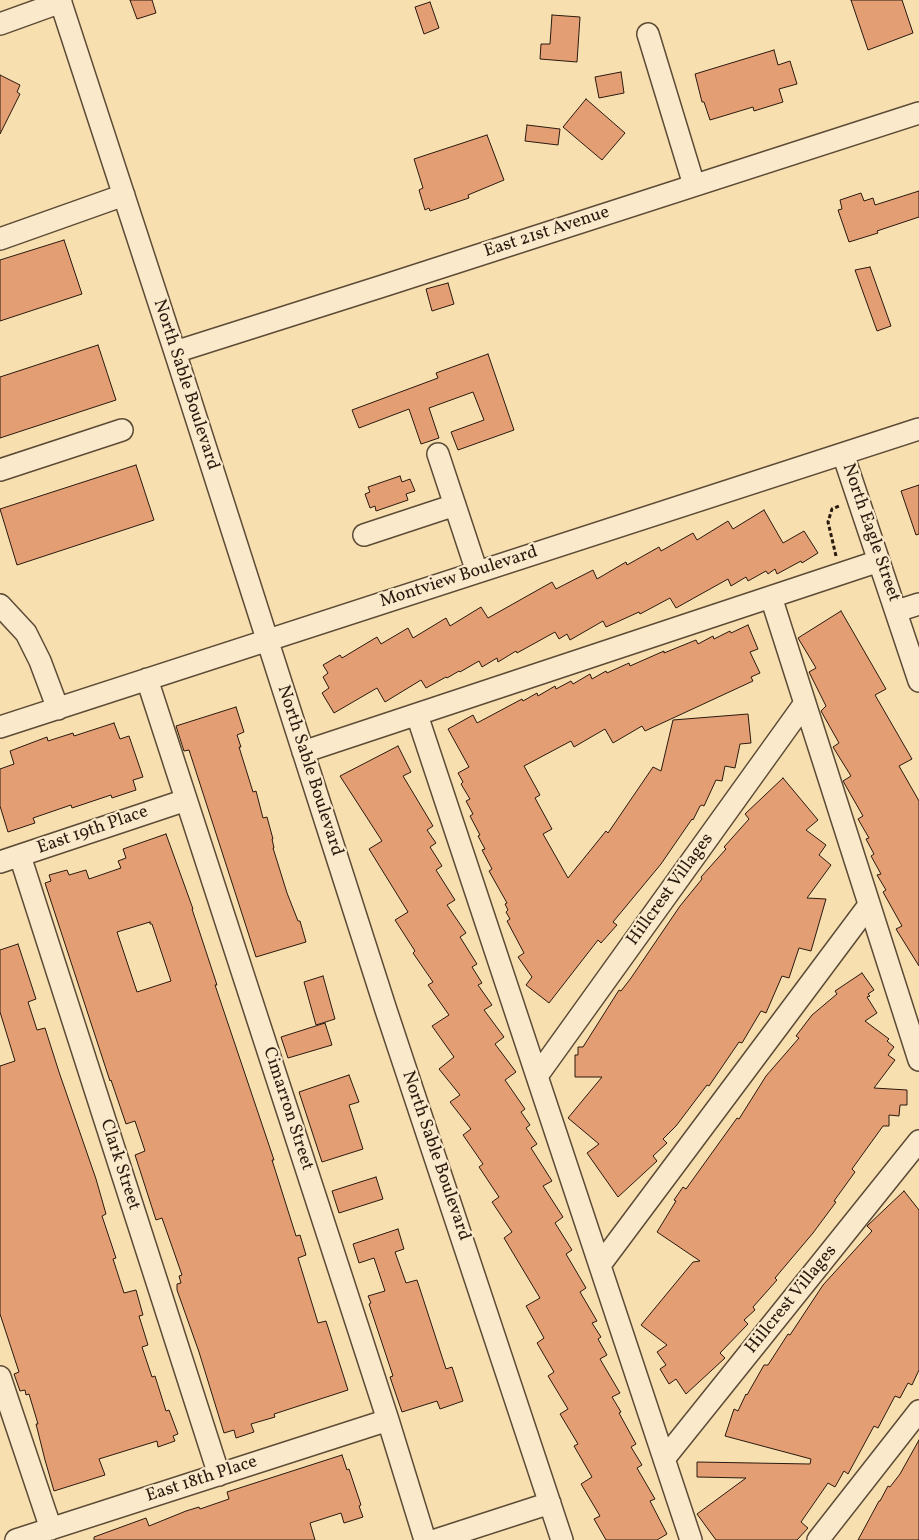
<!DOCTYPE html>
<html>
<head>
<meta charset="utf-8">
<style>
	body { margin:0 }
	canvas { display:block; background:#f7dfaf }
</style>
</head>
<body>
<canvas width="919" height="1540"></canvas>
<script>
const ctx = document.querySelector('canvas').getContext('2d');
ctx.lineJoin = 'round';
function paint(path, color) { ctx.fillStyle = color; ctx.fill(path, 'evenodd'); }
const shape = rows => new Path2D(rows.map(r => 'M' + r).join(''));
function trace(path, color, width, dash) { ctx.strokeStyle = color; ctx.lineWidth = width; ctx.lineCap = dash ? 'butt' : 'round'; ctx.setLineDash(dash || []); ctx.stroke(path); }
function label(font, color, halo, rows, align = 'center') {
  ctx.font = font + ' Vollkorn,serif'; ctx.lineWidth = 4.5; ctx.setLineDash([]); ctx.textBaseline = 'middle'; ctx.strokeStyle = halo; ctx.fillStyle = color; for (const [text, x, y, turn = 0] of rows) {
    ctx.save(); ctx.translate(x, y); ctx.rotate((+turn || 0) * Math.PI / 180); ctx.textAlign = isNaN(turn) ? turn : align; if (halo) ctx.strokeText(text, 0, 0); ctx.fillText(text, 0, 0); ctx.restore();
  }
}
const building = shape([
	[130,0,152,0,156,13,137,19,130,0],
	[851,0,902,0,913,33,868,50,851,0],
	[430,2,439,28,424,34,415,7,430,2],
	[552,15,580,17,577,62,540,59,541,44,550,44,552,15],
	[774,50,778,65,790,61,797,84,779,89,783,102,754,111,753,107,710,120,704,102,702,102,695,74,774,50],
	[621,72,624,93,599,98,595,77,621,72],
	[0,75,20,85,17,92,20,94,0,134,0,75],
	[586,99,625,133,602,160,563,127,586,99],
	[527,125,560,129,558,145,525,141,527,125],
	[487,135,504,180,468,195,469,198,430,211,429,208,425,210,419,190,423,188,414,159,487,135],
	[919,191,919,217,877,231,878,233,849,242,838,210,842,209,840,200,861,193,864,201,873,198,875,205,919,191],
	[64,240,82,294,0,321,0,260,64,240],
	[870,267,891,326,877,331,855,270,870,267],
	[448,283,454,304,432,311,426,289,448,283],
	[98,345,116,400,0,438,0,377,98,345],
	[488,354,514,430,458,450,451,432,484,420,473,392,429,408,439,438,421,444,409,409,359,428,352,410,438,378,436,373,488,354],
	[136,465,154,520,17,565,0,509,136,465],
	[400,476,402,482,410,479,415,491,406,494,408,500,376,511,375,506,370,508,365,494,370,492,368,487,400,476],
	[919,485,919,534,916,535,901,491,919,485],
	[764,510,783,543,804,531,818,553,802,563,801,561,777,574,775,569,768,574,766,571,748,581,746,577,731,586,728,579,676,608,670,598,640,614,639,612,606,627,603,621,570,640,567,634,559,639,555,632,517,653,516,651,498,662,497,658,482,667,479,661,460,672,459,671,447,678,446,677,426,688,421,680,385,702,377,688,334,713,322,693,329,688,323,677,328,673,323,665,340,655,342,658,377,637,381,644,408,628,413,638,446,618,450,626,481,607,488,618,552,582,556,589,593,570,597,579,626,562,627,565,659,547,661,551,693,533,697,540,728,521,733,529,764,510],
	[841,611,886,689,875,695,912,759,899,766,919,801,919,966,896,929,902,926,883,892,886,890,877,875,881,874,871,856,874,854,866,839,869,838,858,819,863,816,843,781,851,776,833,747,839,743,821,711,826,706,809,672,816,668,798,638,841,611],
	[748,625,758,649,750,652,760,673,751,677,753,681,645,731,642,726,613,743,605,729,574,747,571,741,524,766,540,795,535,798,552,829,543,834,568,878,606,831,608,833,653,767,661,771,673,720,748,714,751,743,740,744,735,768,725,766,722,781,716,780,704,806,702,805,700,806,693,820,692,819,661,864,613,922,617,925,601,943,598,940,549,1003,526,985,532,977,518,957,524,953,507,921,510,919,506,912,508,910,505,904,507,903,489,871,492,869,482,850,485,849,478,836,480,835,470,816,473,814,466,801,470,799,461,784,463,782,458,773,469,767,448,729,473,715,477,723,522,699,523,701,537,693,538,696,555,686,556,689,571,681,573,684,590,674,592,679,606,671,607,673,629,663,630,666,664,651,664,653,696,640,698,644,713,636,714,639,730,631,731,633,748,625],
	[236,707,244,732,237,735,241,747,239,747,253,792,256,791,263,818,267,817,273,839,272,839,274,848,273,848,287,893,298,921,300,921,306,942,256,957,189,750,184,751,176,726,236,707],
	[114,723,120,739,129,736,143,777,133,780,136,790,112,798,111,795,72,808,71,805,33,818,35,823,8,832,0,806,0,769,14,764,10,751,47,737,48,741,73,733,74,736,114,723],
	[398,746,411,772,403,776,433,826,427,830,436,843,430,847,442,866,436,870,455,900,447,905,466,933,460,937,477,964,472,967,482,983,478,985,492,1005,484,1010,504,1037,495,1044,516,1072,505,1080,525,1109,521,1112,530,1125,526,1128,537,1144,531,1148,552,1181,543,1186,563,1217,555,1223,572,1250,566,1254,586,1288,580,1292,597,1321,592,1323,601,1337,598,1339,607,1355,600,1359,620,1393,612,1397,621,1412,619,1413,636,1444,631,1447,642,1465,637,1468,655,1499,650,1501,667,1534,657,1540,606,1540,594,1519,600,1516,581,1484,592,1477,574,1446,578,1444,560,1414,568,1409,548,1376,554,1372,537,1343,544,1338,526,1306,540,1298,504,1238,512,1232,492,1202,499,1197,479,1167,483,1164,463,1135,471,1129,450,1102,460,1095,439,1069,454,1057,432,1026,449,1015,428,985,433,982,413,953,415,951,395,920,408,912,369,849,382,841,340,776,398,746],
	[783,778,818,820,806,830,826,845,819,855,831,865,807,898,826,899,811,951,799,948,789,978,782,976,766,1013,761,1011,742,1043,739,1042,709,1086,707,1085,676,1126,663,1139,667,1143,653,1156,657,1161,618,1197,587,1153,599,1144,568,1118,602,1077,575,1077,575,1055,578,1055,578,1047,583,1047,619,990,621,991,631,978,680,906,702,879,701,877,726,849,724,847,749,819,745,814,783,778],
	[166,834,193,909,192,909,217,985,215,985,274,1160,272,1160,296,1236,300,1235,306,1255,298,1258,318,1323,326,1321,348,1390,274,1414,275,1417,251,1424,254,1432,236,1438,234,1430,224,1433,199,1352,177,1290,177,1284,181,1283,179,1276,182,1275,162,1218,156,1220,135,1155,145,1151,135,1121,126,1124,111,1080,110,1081,45,883,51,881,49,875,67,870,69,875,86,870,89,879,121,868,118,861,126,858,123,849,166,834],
	[150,922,150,924,152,924,171,981,137,992,117,932,150,922],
	[18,944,36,999,28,1002,37,1030,45,1028,59,1072,96,1179,106,1214,102,1216,116,1258,113,1259,124,1293,136,1290,143,1315,139,1316,148,1345,142,1347,152,1377,155,1376,166,1411,169,1410,178,1434,173,1436,175,1441,158,1447,157,1441,99,1459,105,1475,54,1491,45,1460,36,1424,38,1424,29,1394,26,1395,25,1390,20,1391,14,1374,19,1372,0,1314,0,1066,15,1061,0,1012,0,950,18,944],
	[862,973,874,990,868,994,870,996,867,997,877,1013,865,1021,889,1039,887,1041,894,1047,888,1055,895,1060,874,1088,907,1090,907,1105,900,1105,899,1116,889,1115,889,1126,883,1126,852,1169,855,1172,834,1201,836,1202,813,1233,775,1278,777,1280,753,1307,755,1310,744,1320,748,1324,720,1353,725,1358,686,1394,676,1379,669,1384,660,1369,666,1365,657,1352,667,1345,641,1325,693,1262,700,1261,657,1232,676,1201,674,1200,683,1187,686,1189,737,1118,739,1119,766,1076,799,1038,796,1036,812,1015,837,994,835,991,862,973],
	[323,976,335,1019,316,1025,304,982,323,976],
	[325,1023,332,1045,288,1058,281,1037,325,1023],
	[349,1075,359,1102,349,1105,363,1149,322,1162,299,1092,349,1075],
	[376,1177,383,1199,339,1213,332,1191,376,1177],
	[904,1191,919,1210,919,1370,912,1385,908,1383,900,1398,895,1396,878,1428,874,1426,848,1474,844,1471,835,1487,828,1483,801,1522,808,1528,797,1540,716,1540,697,1514,746,1478,697,1477,697,1462,810,1464,811,1459,725,1436,734,1409,738,1411,746,1394,747,1395,764,1365,768,1365,788,1334,790,1335,823,1285,872,1231,867,1226,904,1191],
	[398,1229,404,1249,395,1252,406,1283,417,1280,446,1369,452,1367,463,1401,440,1409,437,1401,402,1412,390,1377,393,1376,369,1304,371,1303,368,1296,385,1291,374,1258,359,1263,353,1244,398,1229],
	[919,1440,919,1540,858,1540,879,1501,880,1501,888,1486,890,1487,900,1474,919,1440],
	[342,1455,347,1470,349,1469,361,1505,359,1506,363,1517,344,1523,341,1513,310,1523,315,1540,94,1540,94,1537,146,1518,149,1526,186,1511,199,1507,200,1509,229,1499,227,1492,342,1455]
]);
paint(building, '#e49e73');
trace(building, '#2a1a0f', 1);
const minor = shape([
	[60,0,175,352,386,1010,562,1540],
	[0,24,61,2],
	[648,34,694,185],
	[0,239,124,195],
	[175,352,386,285,919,113],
	[438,454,477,572],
	[843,454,919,681],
	[0,470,122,430],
	[364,535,455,505],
	[771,597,919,1060],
	[0,605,26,633,40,661,58,709],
	[897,611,919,604],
	[147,679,388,1420,425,1540],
	[417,715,691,1540],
	[0,727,919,429],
	[303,752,879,561],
	[20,856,219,1475],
	[0,862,186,800],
	[537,1076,805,703],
	[600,1265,869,905],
	[0,1377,51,1529],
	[664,1459,919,1141],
	[16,1540,388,1420],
	[436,1540,550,1503],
	[818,1540,919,1411]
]);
trace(minor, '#5d4b37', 24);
trace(shape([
	[836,556,828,522,832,509,839,506]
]), '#2a1a0f', 3, [4, 2.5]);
trace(minor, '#faeacb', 21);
label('18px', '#2a1a0f', '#faeacb', [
	["East 21st Avenue",547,233,-18],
	["North Sable Boulevard",185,385,72],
	["North Eagle Street",870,533,71],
	["Montview Boulevard",459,578,-18],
	["North Sable Boulevard",309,771,72],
	["East 19th Place",93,831,-19],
	["Hillcrest Villages",671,890,-54],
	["Cimarron Street",287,1109,72],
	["North Sable Boulevard",435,1156,71],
	["Clark Street",119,1165,72],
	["Hillcrest Villages",792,1300,-51],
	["East 18th Place",202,1480,-18]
]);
</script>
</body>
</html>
